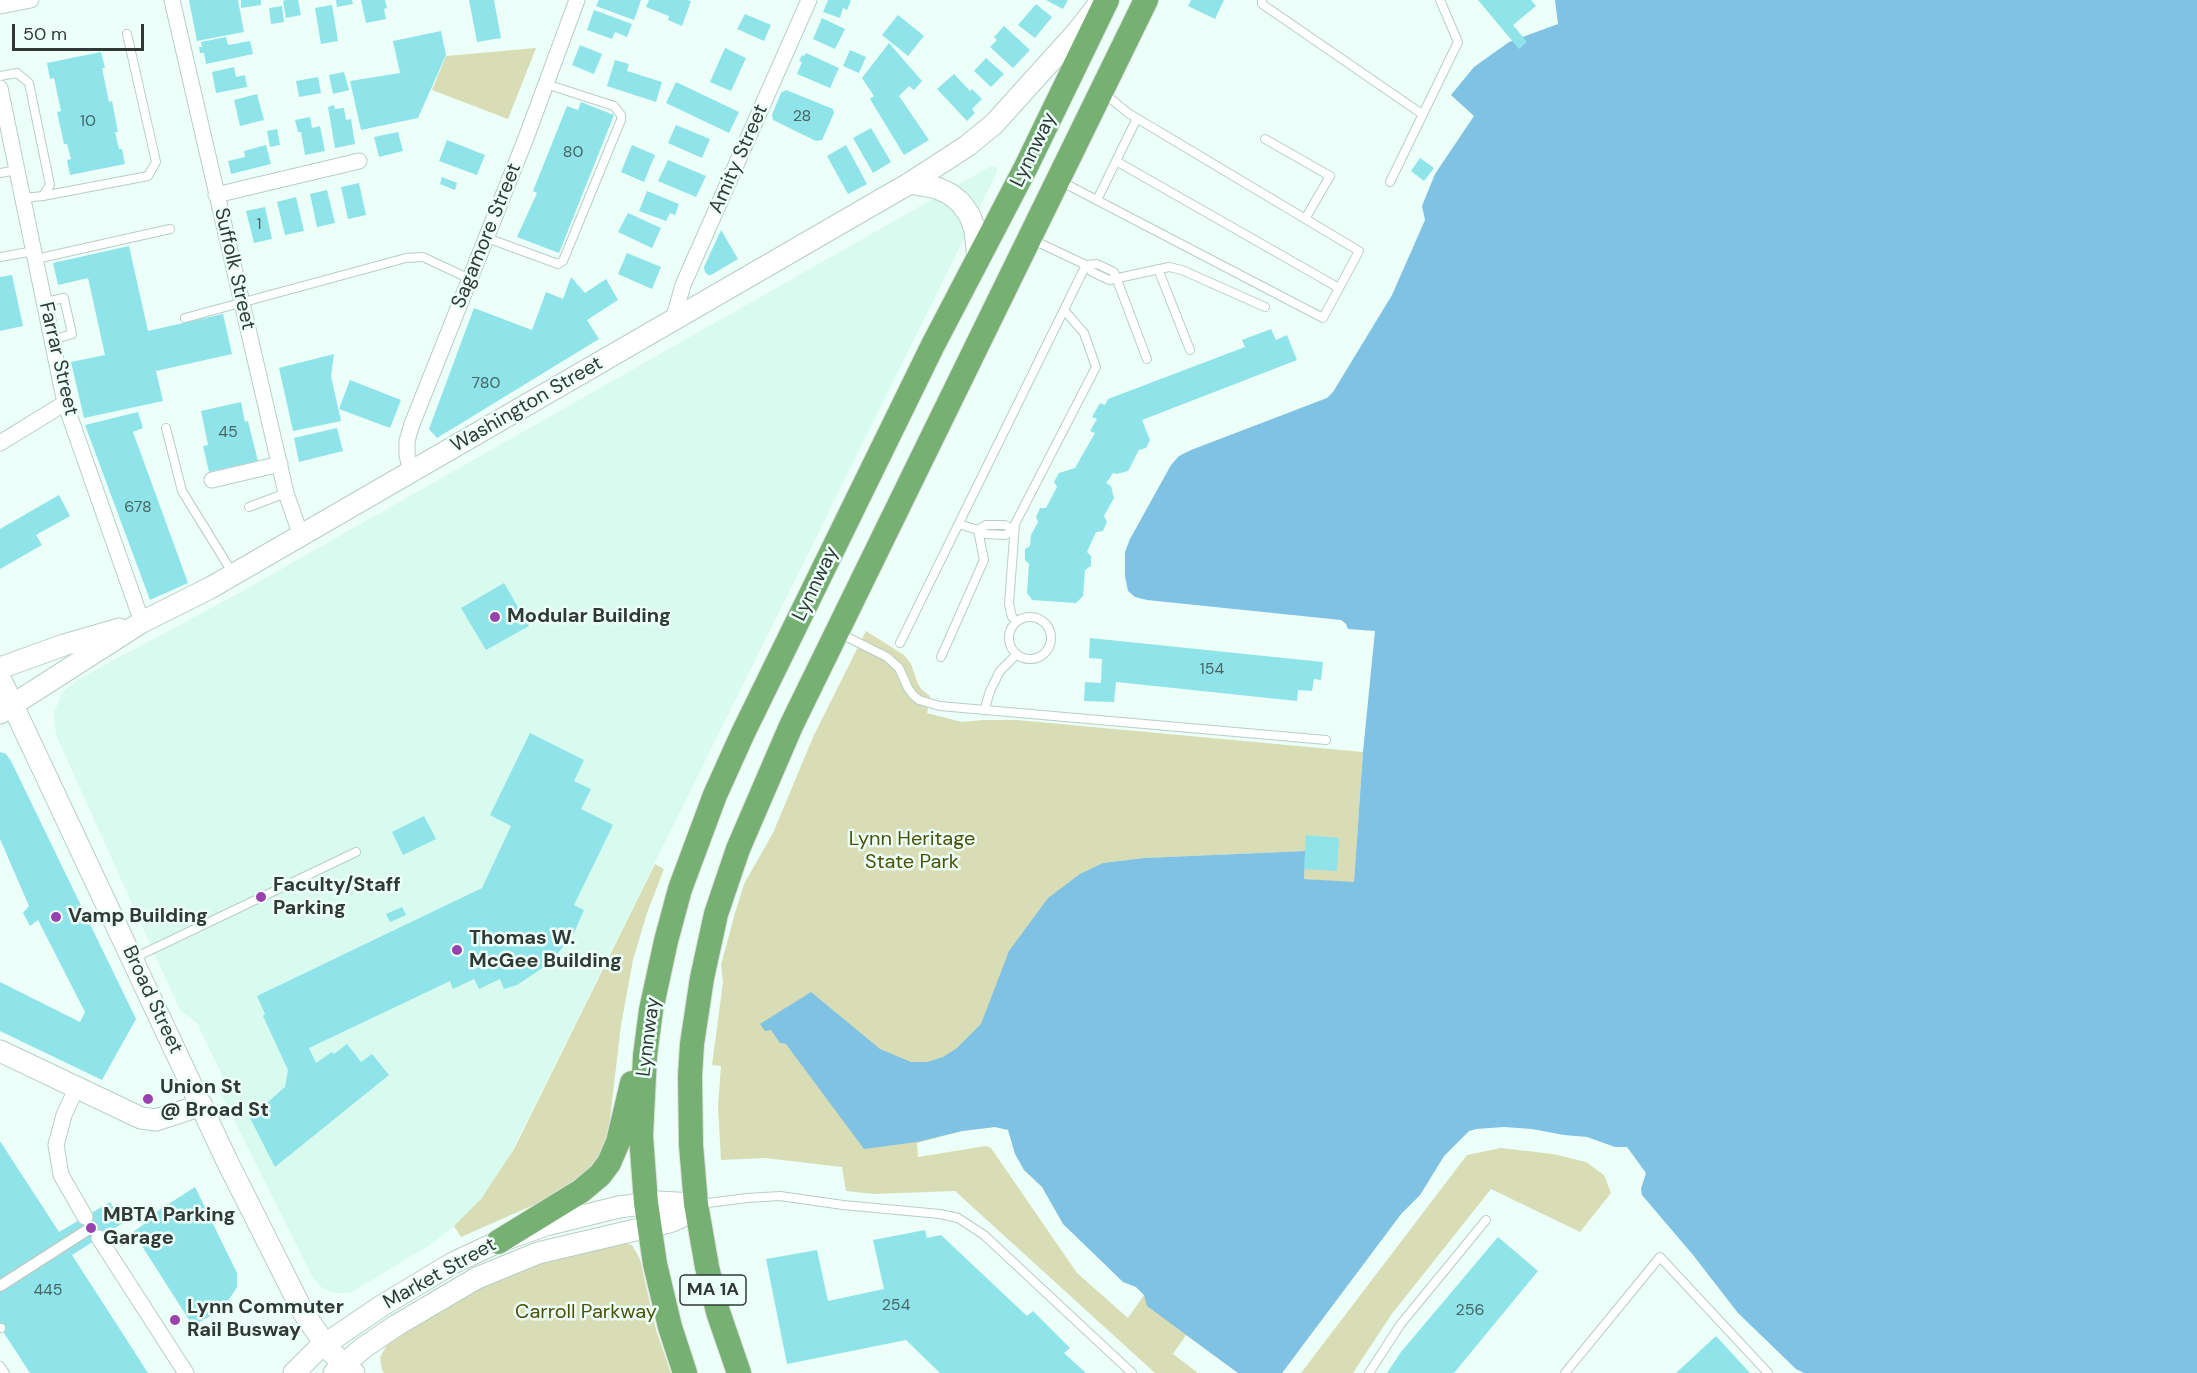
<!DOCTYPE html>
<html>
<head>
<meta charset="utf-8">
<style>
	body { margin:0 }
	#map { position:relative; width:2197px; height:1373px; overflow:hidden; background:#ecfff8; font-family:"DM Sans",sans-serif }
	canvas { display:block }
	.scale { position:absolute; left:12px; top:24px; width:132px; height:27px; box-sizing:border-box; border:3px solid #303936; border-top:0; padding-left:8px; font-size:18px; line-height:21px; white-space:nowrap; color:#303936; -webkit-text-stroke:4px #ecfff8; paint-order:stroke }
</style>
</head>
<body>
<div id="map">
<canvas width="2197" height="1373"></canvas>
<div class="scale">50 m</div>
</div>
<script>
const ctx = document.querySelector('canvas').getContext('2d');
ctx.lineJoin = 'round';
function paint(path, color) { ctx.fillStyle = color; ctx.fill(path, 'evenodd'); }
const shape = rows => new Path2D(rows.map(r => 'M' + r).join(''));
function trace(path, color, width, dash) { ctx.strokeStyle = color; ctx.lineWidth = width; ctx.lineCap = dash ? 'butt' : 'round'; ctx.setLineDash(dash || []); ctx.stroke(path); }
function label(font, color, halo, rows, align = 'center') {
  ctx.font = font + ' "DM Sans",sans-serif'; ctx.lineWidth = 5; ctx.setLineDash([]); ctx.textBaseline = 'middle'; ctx.strokeStyle = halo; ctx.fillStyle = color; for (const [text, x, y, turn = 0] of rows) {
    ctx.save(); ctx.translate(x, y); ctx.rotate((+turn || 0) * Math.PI / 180); ctx.textAlign = isNaN(turn) ? turn : align; if (halo) ctx.strokeText(text, 0, 0); ctx.fillText(text, 0, 0); ctx.restore();
  }
}
paint(shape([
	[991,166,997,167,997,172,504,1167,469,1214,433,1243,350,1293,334,1293,322,1288,313,1278,219,1090,222,1075,197,1023,180,1010,56,735,54,713,62,693,77,680,239,593]
]), '#d9faee');
paint(shape([
	[536,48,508,119,432,90,446,56],
	[866,631,904,655,911,664,918,684,922,690,930,696,927,713,962,722,982,720,1017,720,1363,752,1354,883,1304,879,1306,851,1144,858,1103,863,1004,1129,995,1127,962,1131,917,1143,918,1157,986,1146,991,1148,1077,1273,1128,1318,1144,1295,1136,1287,1123,1282,1175,1236,1476,1129,1469,1131,1444,1156,1420,1195,1401,1214,1282,1373,1238,1373,1186,1335,1173,1354,1198,1373,1155,1373,955,1191,874,1194,846,1191,842,1167,765,1158,721,1160,718,1106,721,1066,712,1065,723,982,721,965,735,913,744,884,773,833,814,735],
	[655,864,664,869,647,913,633,960,621,1025,608,1136,595,1167,570,1189,461,1237,454,1226,481,1199,514,1149],
	[1501,1148,1553,1154,1586,1162,1604,1175,1611,1193,1580,1232,1491,1189,1391,1315,1353,1373,1301,1373,1467,1155],
	[624,1243,632,1245,640,1259,656,1330,671,1373,384,1373,382,1370,380,1357,387,1345,454,1302,498,1280,536,1265]
]), '#d8ddb5');
paint(shape([
	[1555,0,2197,0,2197,1373,1804,1373,1796,1369,1738,1313,1693,1255,1642,1195,1641,1189,1646,1173,1627,1147,1615,1147,1587,1137,1564,1135,1532,1129,1504,1127,1476,1129,1469,1131,1444,1156,1420,1195,1401,1214,1282,1373,1238,1373,1147,1306,1144,1295,1136,1287,1123,1282,1063,1224,1042,1187,1024,1170,1015,1154,1008,1130,995,1127,962,1131,917,1142,864,1149,786,1044,780,1043,771,1030,765,1031,760,1024,811,992,880,1049,911,1062,927,1062,943,1057,957,1048,981,1024,1009,951,1048,898,1080,874,1103,863,1144,858,1306,851,1304,879,1354,882,1363,752,1375,631,1348,629,1346,624,1341,620,1147,600,1135,597,1128,591,1125,576,1125,552,1130,539,1171,465,1179,456,1191,450,1327,398,1333,392,1392,295,1425,220,1422,206,1435,174,1474,116,1451,95,1474,67,1509,42,1558,24]
]), '#7fc2e4');
paint(shape([
	[189,0,238,0,244,32,197,41],
	[241,0,261,0,261,5,241,8],
	[286,0,298,0,301,15,286,18,283,1],
	[336,0,352,0,353,4,337,7],
	[361,0,385,0,387,8,384,9,386,19,366,23],
	[469,0,494,0,501,38,477,42],
	[599,0,641,0,634,20,596,6],
	[649,0,687,0,691,1,682,26,668,20,669,16,646,7],
	[828,0,849,0,851,1,847,10,843,8,840,18,823,12],
	[1046,0,1068,0,1063,9],
	[1191,0,1224,0,1215,19,1188,6],
	[1478,0,1531,0,1536,6,1513,25,1527,42,1519,49],
	[1036,4,1052,17,1035,38,1018,25],
	[332,5,338,41,321,44,315,8],
	[282,6,284,22,271,24,269,8],
	[594,10,632,24,627,37,615,32,612,39,587,30],
	[745,14,771,25,764,41,737,29],
	[898,15,924,36,908,56,882,35],
	[822,18,845,29,835,49,813,39],
	[1004,26,1030,50,1013,68,990,47,997,40,994,37],
	[441,31,446,55,418,118,361,130,350,81,400,73,393,41],
	[226,37,228,45,250,41,253,54,206,64,204,53,200,53,199,47,202,47,201,42],
	[889,43,922,81,914,90,909,86,899,96,929,140,904,155,870,99,874,96,862,78],
	[580,45,602,54,594,74,572,65],
	[725,48,746,58,731,91,710,82],
	[850,50,866,57,859,73,843,66],
	[101,52,105,68,102,68,109,102,112,101,118,132,115,132,119,149,122,149,125,164,70,175,67,160,71,159,67,144,64,144,57,112,61,111,54,78,50,79,47,63],
	[806,53,839,68,830,88,797,74,802,62,799,61,802,55,804,56],
	[986,58,1004,74,991,87,974,71],
	[615,60,629,64,627,71,662,82,656,102,607,86],
	[234,67,236,77,245,75,247,87,216,93,212,72],
	[344,72,349,90,333,94,329,75],
	[954,74,970,91,972,89,982,99,972,109,975,113,967,121,937,89],
	[318,77,321,93,299,97,296,81],
	[676,82,739,112,729,133,666,103],
	[786,90,833,109,834,113,822,140,816,141,773,120,772,115,781,93],
	[257,94,264,120,240,126,234,100],
	[581,102,614,115,559,253,517,237,537,193,533,191,567,106,578,110],
	[334,105,335,109,344,108,346,120,351,119,355,144,335,148,328,107],
	[310,117,312,128,320,126,325,151,305,155,301,132,298,132,295,120],
	[676,125,710,139,702,158,668,143],
	[871,128,891,162,873,173,853,138],
	[277,129,280,145,270,147,267,131],
	[398,132,403,151,379,157,374,137],
	[447,140,485,155,477,175,439,161],
	[266,145,271,164,231,174,228,161,245,157,244,151],
	[632,145,655,155,644,182,621,172],
	[846,145,867,184,848,194,827,156],
	[1420,158,1434,168,1424,181,1411,171],
	[668,160,706,176,696,197,658,181],
	[442,177,457,183,455,190,440,184],
	[359,183,366,215,348,219,341,187],
	[327,190,335,223,317,227,310,194],
	[647,191,679,204,675,215,670,213,666,221,639,211],
	[296,197,304,231,285,235,277,202],
	[265,207,272,239,254,243,246,211],
	[628,213,661,228,652,248,618,232],
	[721,230,738,259,711,275,708,275,705,272,704,267],
	[129,246,148,331,223,314,232,354,156,371,163,401,84,418,71,362,105,355,88,278,58,285,53,263],
	[627,253,661,267,652,289,618,274],
	[12,275,23,326,0,331,0,277],
	[571,277,585,293,606,279,618,300,587,320,599,339,437,438,429,429,474,308,532,330,546,292,563,299],
	[1271,329,1276,340,1287,335,1297,360,1142,420,1150,440,1146,448,1139,450,1128,471,1117,474,1113,473,1106,483,1111,486,1114,498,1104,516,1107,522,1103,531,1096,532,1087,552,1091,556,1091,566,1085,570,1083,596,1076,603,1032,600,1027,593,1029,564,1025,560,1025,549,1030,546,1031,535,1038,522,1036,517,1040,508,1046,508,1057,487,1054,482,1059,473,1075,468,1095,433,1090,431,1097,419,1092,417,1100,403,1105,405,1108,399,1245,347,1242,340],
	[334,354,331,376,341,421,293,431,279,368],
	[350,380,401,400,390,428,339,409],
	[241,402,245,422,248,421,258,461,209,472,203,446,208,445,201,411],
	[138,412,143,428,133,432,188,583,150,600,85,425],
	[337,428,343,451,299,462,294,438],
	[59,495,70,516,36,535,42,545,0,569,0,529],
	[504,583,529,626,486,650,461,608],
	[1090,638,1323,662,1321,680,1314,679,1312,691,1298,690,1297,701,1116,682,1114,702,1084,701,1085,682,1101,683,1102,659,1089,658],
	[530,733,584,760,574,781,591,789,581,809,613,825,574,905,584,910,574,933,550,963,517,985,504,989,500,979,479,989,474,979,453,989,450,981,309,1048,316,1063,332,1052,334,1054,347,1044,361,1062,372,1054,389,1075,275,1167,250,1118,285,1087,288,1070,263,1016,265,1014,257,996,482,888,511,826,490,815],
	[0,752,6,754,11,761,136,1019,102,1080,0,1031,0,982,80,1022,85,1012,38,920,30,926,23,913,29,906,0,839],
	[424,816,436,839,403,855,392,832],
	[1306,835,1339,838,1337,871,1304,869],
	[402,907,406,915,390,922,386,914],
	[0,1141,59,1232,110,1202,123,1223,72,1255,148,1373,30,1373,0,1327],
	[195,1187,237,1273,237,1287,228,1301,221,1306,222,1309,193,1326,133,1232,154,1217,153,1214],
	[925,1230,927,1238,941,1235,1027,1316,1033,1311,1070,1348,1064,1353,1086,1373,940,1373,906,1340,787,1364,766,1259,817,1250,828,1301,884,1289,873,1240],
	[1498,1237,1538,1271,1454,1373,1387,1373,1401,1352],
	[1716,1336,1750,1373,1676,1373]
]), '#8fe4ea');
const service = shape([
	[1262,0,1262,4,1422,114],
	[0,76,17,73,29,83,50,185,43,196,23,198],
	[1265,139,1330,176,1305,219],
	[1116,161,1339,288],
	[0,173,17,170],
	[1062,182,1323,318,1359,251,1128,113,1105,94],
	[1390,182,1458,42,1440,0],
	[43,196,148,176,156,162,127,34],
	[1097,200,1137,118],
	[487,238,558,264,563,261,621,120,621,115,614,106,546,84],
	[0,257,34,251],
	[36,259,170,229],
	[1086,265,1092,272,1109,280,1169,267,1182,270,1265,307],
	[1086,265,1097,264,1114,272,1147,359],
	[1158,269,1190,350],
	[45,302,64,298,72,334,52,340],
	[185,318,406,258,423,257,470,279],
	[166,428,182,491,232,572],
	[249,507,286,493],
	[978,530,986,525,1005,525,1014,530],
	[978,530,986,534,1005,535,1014,530],
	'1009 638a21 21 0 1 1 42 0a21 21 0 1 1-42 0Z',
	[1017,621,1012,617,1009,604,1015,524,1096,367,1084,333,1064,310],
	[839,633,887,657,899,668,908,688,913,695,919,700,940,706,1326,740],
	[900,643,1086,265,1033,240],
	[941,657,984,560,978,530,959,524],
	[985,708,990,691,1000,671,1017,654],
	[134,958,356,852],
	[700,1204,747,1198,780,1196,843,1205,940,1214,958,1218,984,1235,1132,1373],
	[0,1328,1,1328],
	[0,1366,5,1373],
	[1369,1373,1400,1325,1486,1220],
	[1565,1373,1660,1257,1768,1373]
]);
const pedestrian = shape([
	[0,1286,92,1227]
]);
const minor = shape([
	[172,0,286,493,301,536],
	[0,6,31,0],
	[0,88,65,403,142,622],
	[216,195,359,161],
	[673,320,683,285,809,0],
	[0,443,65,403],
	[411,472,407,455,407,441,412,424,526,138,577,0],
	[212,480,280,464],
	[77,1087,64,1115,56,1145,61,1175,85,1217],
	[99,1238,186,1373]
]);
const secondary = shape([
	[910,183,937,188,950,194,961,203,970,216,975,230,978,259],
	[0,668,64,645,119,629],
	[0,678,227,1161,303,1312,329,1350,354,1373],
	[0,713,142,622,210,588,910,183,967,146,994,124,1077,32,1098,5],
	[0,1051,141,1118,156,1120,202,1105],
	[294,1373,318,1349,383,1305,453,1263,498,1242,546,1225,619,1207,658,1202,696,1204],
	[334,1373,363,1348,397,1325,477,1278,538,1253,669,1222,679,1218,696,1204]
]);
const trunk = shape([
	[498,1242,581,1191,600,1175,609,1163,618,1142,632,1083],
	[685,1373,670,1327,655,1264,646,1203,641,1136,645,1056,651,1010,666,941,680,889,715,795,743,733,933,345,1026,167,1107,0],
	[739,1373,718,1312,707,1267,696,1204,691,1145,690,1076,692,1044,702,978,716,914,738,849,791,726,1146,0]
]);
trace(service, '#b7cec6', 10);
trace(pedestrian, '#b7cec6', 13);
trace(minor, '#b7cec6', 17);
trace(secondary, '#b7cec6', 23);
trace(trunk, '#dedfdf', 26);
trace(service, '#fff', 8);
trace(pedestrian, '#fff', 10);
trace(minor, '#fff', 15);
trace(secondary, '#fff', 21);
trace(trunk, '#76b072', 24);
for (const [x, y, r, color] of [
	[495,617,6,"#9941ad"],
	[261,897,6,"#9941ad"],
	[56,917,6,"#9941ad"],
	[457,950,6,"#9941ad"],
	[148,1099,6,"#9941ad"],
	[91,1228,6,"#9941ad"],
	[175,1320,6,"#9941ad"]
]) { const dot = new Path2D(); dot.arc(x, y, r, 0, 2 * Math.PI); ctx.fillStyle = color; ctx.fill(dot); trace(dot, '#ecfff8', 2); }
label('16px', '#486463', null, [
	["28",802,117],
	["10",88,122],
	["80",573,153],
	["1",259,225],
	["780",486,384],
	["45",228,433],
	["678",138,508],
	["154",1212,670],
	["445",48,1291],
	["254",896,1306],
	["256",1470,1311]
]);
for (const [x, y, w] of [
	[713,1290,66]
]) { const box = new Path2D(); box.roundRect(x - w / 2, y - 15, w, 30, 4.5); ctx.fillStyle = '#ecfff8'; ctx.fill(box); trace(box, '#303936', 1.5); }
label('bold 18px', '#303936', null, [
	["MA 1A",713,1290]
]);
label('20px', '#303936', '#ecfff8', [
	["Lynnway",1034,150,-64],
	["Amity Street",739,159,-66],
	["Sagamore Street",487,236,-68],
	["Suffolk Street",234,269,77],
	["Farrar Street",58,359,77],
	["Washington Street",527,405,-30],
	["Lynnway",816,584,-64],
	["Broad Street",152,1000,65],
	["Lynnway",649,1037,-83],
	["Market Street",440,1274,-29]
]);
label('bold 20px', '#303936', '#ecfff8', [
	["Modular Building",507,617],
	["Faculty/Staff",273,886],
	["Parking",273,909],
	["Vamp Building",68,917],
	["Thomas W.",469,939],
	["McGee Building",469,962],
	["Union St",160,1088],
	["@ Broad St",160,1111],
	["MBTA Parking",103,1216],
	["Garage",103,1239],
	["Lynn Commuter",187,1308],
	["Rail Busway",187,1331]
], 'left');
label('20px', '#4d5105', '#ecfff8', [
	["Lynn Heritage",912,840],
	["State Park",912,863],
	["Carroll Parkway",586,1313]
]);
</script>
</body>
</html>
